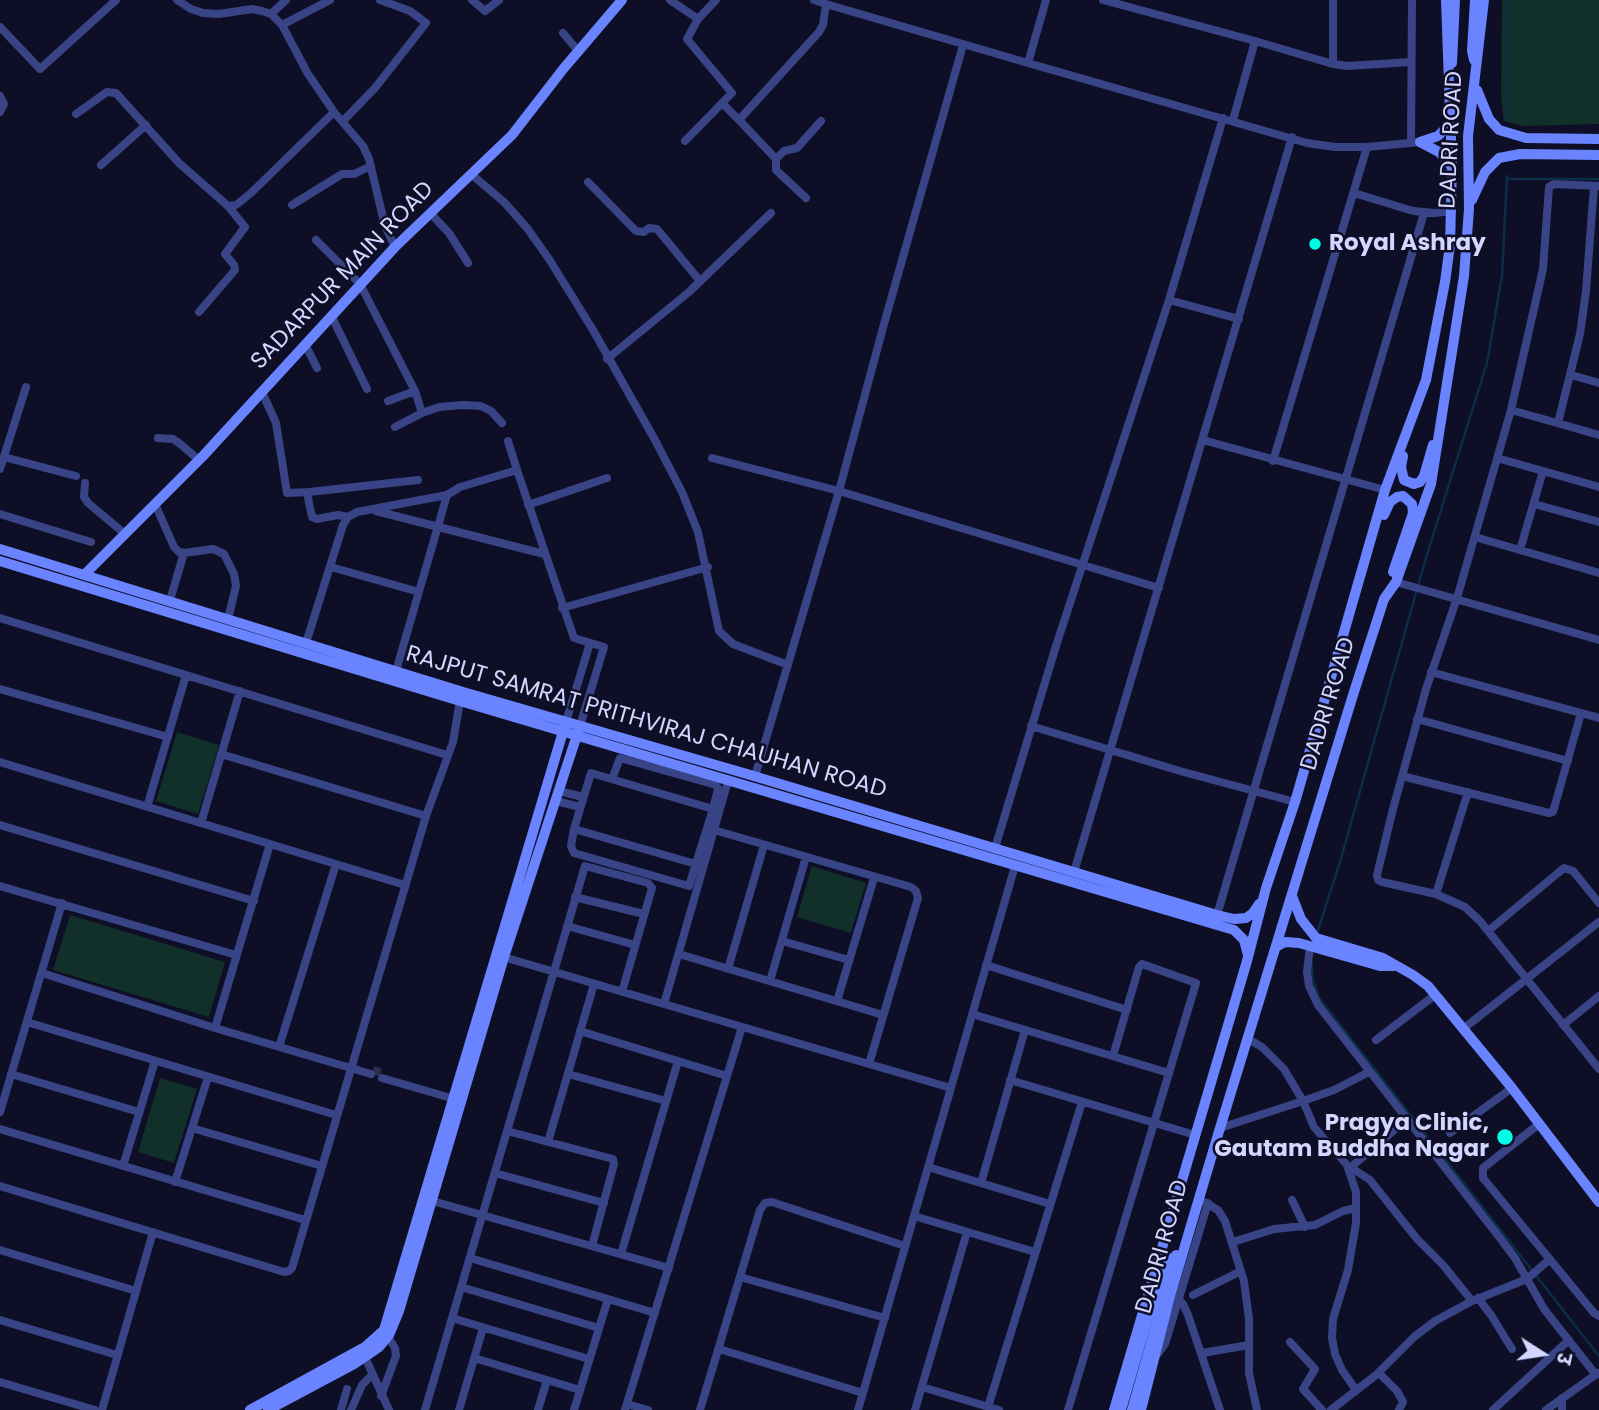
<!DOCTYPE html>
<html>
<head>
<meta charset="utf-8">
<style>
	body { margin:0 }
	#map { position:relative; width:1599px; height:1410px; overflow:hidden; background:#0e0f26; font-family:Poppins,"Noto Sans Devanagari",sans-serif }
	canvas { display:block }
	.north { position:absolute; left:1508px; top:1319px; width:70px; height:70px; -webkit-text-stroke:5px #0e0f26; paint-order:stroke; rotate:102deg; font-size:19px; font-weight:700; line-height:28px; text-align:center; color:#d3d6ff }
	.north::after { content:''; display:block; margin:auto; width:24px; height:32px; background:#d3d6ff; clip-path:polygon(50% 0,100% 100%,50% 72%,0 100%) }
</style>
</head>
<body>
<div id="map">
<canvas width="1599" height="1410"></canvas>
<div class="north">उ</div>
</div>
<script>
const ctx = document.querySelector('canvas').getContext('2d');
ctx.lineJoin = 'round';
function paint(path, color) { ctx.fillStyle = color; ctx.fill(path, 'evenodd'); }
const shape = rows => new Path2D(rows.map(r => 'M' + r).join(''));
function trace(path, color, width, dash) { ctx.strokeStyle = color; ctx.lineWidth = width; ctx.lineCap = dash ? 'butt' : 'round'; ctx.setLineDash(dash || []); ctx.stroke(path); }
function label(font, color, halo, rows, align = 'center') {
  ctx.font = font + ' Poppins,sans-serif'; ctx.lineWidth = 5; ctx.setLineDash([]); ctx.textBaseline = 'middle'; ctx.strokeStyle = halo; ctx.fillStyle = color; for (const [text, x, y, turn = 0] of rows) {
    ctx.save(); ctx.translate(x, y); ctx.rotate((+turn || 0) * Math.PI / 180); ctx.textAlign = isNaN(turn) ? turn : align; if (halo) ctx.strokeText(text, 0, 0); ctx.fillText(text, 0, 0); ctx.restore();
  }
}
paint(shape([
	[1502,0,1599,0,1599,124,1522,126,1504,121,1501,96],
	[177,732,219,745,198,814,156,801],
	[812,866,866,883,851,933,797,917],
	[70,915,225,962,209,1017,53,970],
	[160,1078,197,1089,174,1163,138,1152]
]), '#113029');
trace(shape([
	[1508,0,1509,117],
	[1508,179,1599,179],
	[1317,933,1340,862,1425,561,1487,363,1502,276,1507,176],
	[1312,964,1312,977,1319,998,1599,1356]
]), '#0a2d48', 2.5);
trace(shape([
	[373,1070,383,1073]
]), '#2c2d47', 8, [8, 4]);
trace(shape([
	[177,0,191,9,203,13,219,14,252,9,262,11,271,14,282,25,308,74,334,112,363,146,369,159,385,226,395,247],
	[472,0,485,11,499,0],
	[670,0,698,19],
	[1046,0,1028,63,1307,143,1335,147,1367,147,1420,142],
	[1103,0,1255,41,1333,64,1347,66,1411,62],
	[826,4,1028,63],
	[271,14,286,0],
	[282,25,330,0],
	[0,27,40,69,116,0],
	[563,33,579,52],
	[1333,64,1333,0],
	[0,96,4,104,0,112],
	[722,103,739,120],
	[76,114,107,92,116,93,179,163,228,206,236,205,251,193,334,112],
	[1233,120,1255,41],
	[343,121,375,88,426,23,410,11,380,0],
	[685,141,732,93,687,39,698,19,716,0],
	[1411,143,1412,0],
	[776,159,784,151,797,148,821,121],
	[101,165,146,125],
	[471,174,504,202,527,228,549,259,593,330,655,440,682,492,698,532,719,631,733,644,788,665],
	[588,182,636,231,644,232,649,228,657,229,700,281],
	[1599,186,1554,184,1549,187,1543,269,1511,410,1457,598,1426,689,1393,809,1377,875,1378,880,1382,882,1436,894,1465,907,1480,921,1599,1069],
	[1354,193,1413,211,1435,213,1452,211],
	[806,198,776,170,776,159,739,120,819,32,823,25,826,4,814,0],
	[292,205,342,174,354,174,371,166],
	[430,213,449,233,468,263],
	[316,240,360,284,415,391,422,413,395,427],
	[1169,300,1239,319],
	[199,312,235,270,234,265,225,254,245,227,228,206],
	[331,315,367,389],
	[305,344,317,368],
	[607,359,689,292,771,213],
	[1571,375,1599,383],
	[262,392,276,423,287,493,309,492],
	[388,401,415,391],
	[1511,410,1599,435],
	[422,413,439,407,462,405,481,406,491,411,502,423],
	[1558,423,1580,334,1586,291,1594,186],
	[158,438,173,439,179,443,199,460],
	[1203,440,1385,490],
	[508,441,517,470],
	[4,457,76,476],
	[712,458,839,491,1159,588],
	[1497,458,1599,487],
	[1273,461,1367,147],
	[0,469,26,387],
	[85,483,84,497,88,503,124,533],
	[155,504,174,547,179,552,184,553,213,549,224,554,234,574,236,586,228,619],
	[1534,504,1599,522],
	[528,505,607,478],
	[376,511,544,554],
	[0,514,91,542],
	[348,517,338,515,317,519,312,517,308,498,309,492,418,480],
	[1475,537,1599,573],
	[1520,550,1543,471],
	[331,567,419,592],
	[1396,582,1599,640],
	[170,600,184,553],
	[562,608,708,567],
	[0,618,447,755],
	[306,643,343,525,348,517,357,512,447,495],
	[396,671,447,495,460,487,517,470,574,638,604,647,580,726],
	[1431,672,1599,718],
	[0,689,168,737],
	[1417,719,1568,761],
	[566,722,590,643],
	[1031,726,1180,771,1295,802],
	[221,754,426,816],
	[0,762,405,885],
	[755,776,839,491,884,324,963,45],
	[1402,776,1549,813,1553,812,1581,713],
	[612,779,620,758,716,785,718,789,713,809,591,773,574,829,571,846,574,853,689,886,713,809],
	[559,791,583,797],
	[556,801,580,807],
	[147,807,186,675],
	[201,823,240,691],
	[0,825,254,901],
	[574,829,696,864],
	[714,830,911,887,916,891,918,898,869,1064],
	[995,848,1056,646,1169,300,1223,118],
	[1074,872,1292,137],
	[0,886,236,955],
	[1436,894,1468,792],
	[575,897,644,914],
	[1217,915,1424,213],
	[567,926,635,945],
	[1488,931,1564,868,1573,871,1599,903],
	[782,941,849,960],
	[1310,946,1307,972,1309,986,1318,1005,1500,1238,1515,1258,1544,1309,1596,1375],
	[679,954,883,1015],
	[500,956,951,1088],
	[986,965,1127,1010],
	[728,969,764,845],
	[42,973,215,1028,371,1074],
	[770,981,806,857],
	[837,1001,874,878],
	[664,1004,728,781],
	[972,1014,1169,1073],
	[27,1022,336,1115],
	[1563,1025,1599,996],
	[215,1028,270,844],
	[1463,1029,1599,922],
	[580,1031,727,1076],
	[1248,1039,1262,1047,1284,1069,1303,1101,1334,1090,1369,1072],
	[1376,1040,1435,995],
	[279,1047,336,864],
	[11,1074,139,1112],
	[568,1074,666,1101],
	[382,1078,458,1100],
	[1010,1080,1195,1135],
	[0,1112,62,903],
	[1539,1124,1483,1168,1483,1178,1594,1313,1599,1316],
	[192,1128,322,1166],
	[1220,1128,1303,1101,1314,1127,1347,1165,1356,1192,1356,1223,1348,1270,1333,1319,1332,1338,1335,1354,1342,1370,1356,1390],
	[0,1129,305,1220],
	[507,1131,613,1159,614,1164,592,1246],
	[1450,1133,1512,1088],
	[548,1142,594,984],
	[1347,1165,1370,1180,1417,1239,1443,1265,1472,1301],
	[123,1166,155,1061],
	[928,1167,1050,1204],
	[1351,1167,1406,1120],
	[495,1173,604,1203],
	[175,1182,208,1077],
	[981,1183,1025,1030],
	[0,1186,284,1272,289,1271,292,1268,426,816,453,742,460,701],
	[1199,1199,1218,1210,1225,1221,1244,1281,1249,1319,1249,1373,1257,1410],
	[429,1200,669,1268],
	[1292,1200,1305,1227],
	[914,1216,1035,1252],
	[1233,1242,1274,1229,1315,1225,1343,1211,1356,1208],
	[0,1250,136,1291],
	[621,1254,678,1061],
	[470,1258,655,1313],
	[740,1277,885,1318],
	[461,1287,599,1328],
	[1193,1295,1241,1271],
	[1478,1298,1491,1315,1512,1349],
	[1178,1299,1183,1304,1188,1315,1220,1410],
	[452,1318,589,1359],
	[0,1320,117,1355],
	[1290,1342,1315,1369,1303,1389,1322,1410],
	[719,1349,863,1393],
	[1202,1353,1249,1345],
	[1157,1355,1165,1344,1208,1203],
	[365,1357,389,1410],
	[474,1358,580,1390],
	[1379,1373,1397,1391,1403,1402,1399,1410],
	[0,1382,95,1410],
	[922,1387,999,1410],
	[381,1396,396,1356,395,1348,385,1332],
	[627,1404,648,1410],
	[988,1407,1082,1102],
	[102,1410,153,1232],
	[341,1410,347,1389],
	[351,1410,362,1385,372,1375],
	[425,1410,585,866,648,883,652,888,622,992],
	[459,1410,483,1328],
	[538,1410,547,1380],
	[574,1410,608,1299],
	[625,1410,742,1027],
	[700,1410,760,1210,765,1203,772,1202,905,1246],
	[858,1410,1015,866],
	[915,1410,967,1232],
	[1068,1410,1196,983,1142,964,1139,967,1113,1056],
	[1331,1410,1376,1375,1414,1337,1435,1321,1472,1301,1527,1279,1550,1259],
	[1493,1410,1569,1340],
	[1546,1410,1598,1373],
	[1562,1410,1562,1398]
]), '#384486', 8);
trace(shape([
	[1474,60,1472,51,1475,0],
	[1452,63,1455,0],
	[1477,90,1489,119,1499,130,1526,138,1599,139],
	[1420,142,1439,152,1452,167],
	[1420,142,1438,136,1450,124],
	[1472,200,1485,172,1499,158,1520,154,1599,155],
	[1403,456,1401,467,1404,480,1414,484,1420,482,1424,476,1433,445],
	[1384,515,1390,502,1397,497,1403,496,1412,504,1413,513,1393,572],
	[0,549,463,692,747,774,1217,915,1234,919,1246,918,1253,913,1259,904],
	[0,561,460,701,1234,930,1244,940,1248,955],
	[85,574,203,456,395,247,512,135,564,68,622,0],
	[1292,896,1301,919,1316,938,1383,958,1413,975,1428,986,1512,1088,1599,1202],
	[1276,947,1285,942,1299,943,1380,966,1394,966],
	[250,1410,365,1347,384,1330,565,725],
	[268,1410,354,1364,379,1347,389,1335,399,1311,504,957,578,732],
	[1114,1410,1247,961,1266,888,1295,802,1385,490,1426,380,1445,282,1450,245,1452,167,1446,0],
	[1141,1410,1170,1296,1220,1128,1353,695,1384,599,1396,582,1431,484,1464,276,1469,209,1468,136,1484,0]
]), '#6a83ff', 10);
trace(shape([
	[1121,1410,1166,1255],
	[1132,1410,1176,1255]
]), '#6a83ff', 10);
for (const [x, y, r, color] of [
	[1315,244,7,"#00fee6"],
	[1505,1137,9,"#00fee6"]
]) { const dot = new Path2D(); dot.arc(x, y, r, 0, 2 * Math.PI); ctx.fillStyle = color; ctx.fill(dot); trace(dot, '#0e0f26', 2.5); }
label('23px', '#d3d6ff', '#0e0f26', [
	["DADRI ROAD",1452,140,-87],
	["SADARPUR MAIN ROAD",343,276,-46],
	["DADRI ROAD",1329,704,-73],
	["RAJPUT SAMRAT PRITHVIRAJ CHAUHAN ROAD",646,723,16],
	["DADRI ROAD",1163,1247,-74]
]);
label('bold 23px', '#d3d6ff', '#0e0f26', [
	["Royal Ashray",1329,244],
	["Pragya Clinic,",1489,1124,"right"],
	["Gautam Buddha Nagar",1489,1150,"right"]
], 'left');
</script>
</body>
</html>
